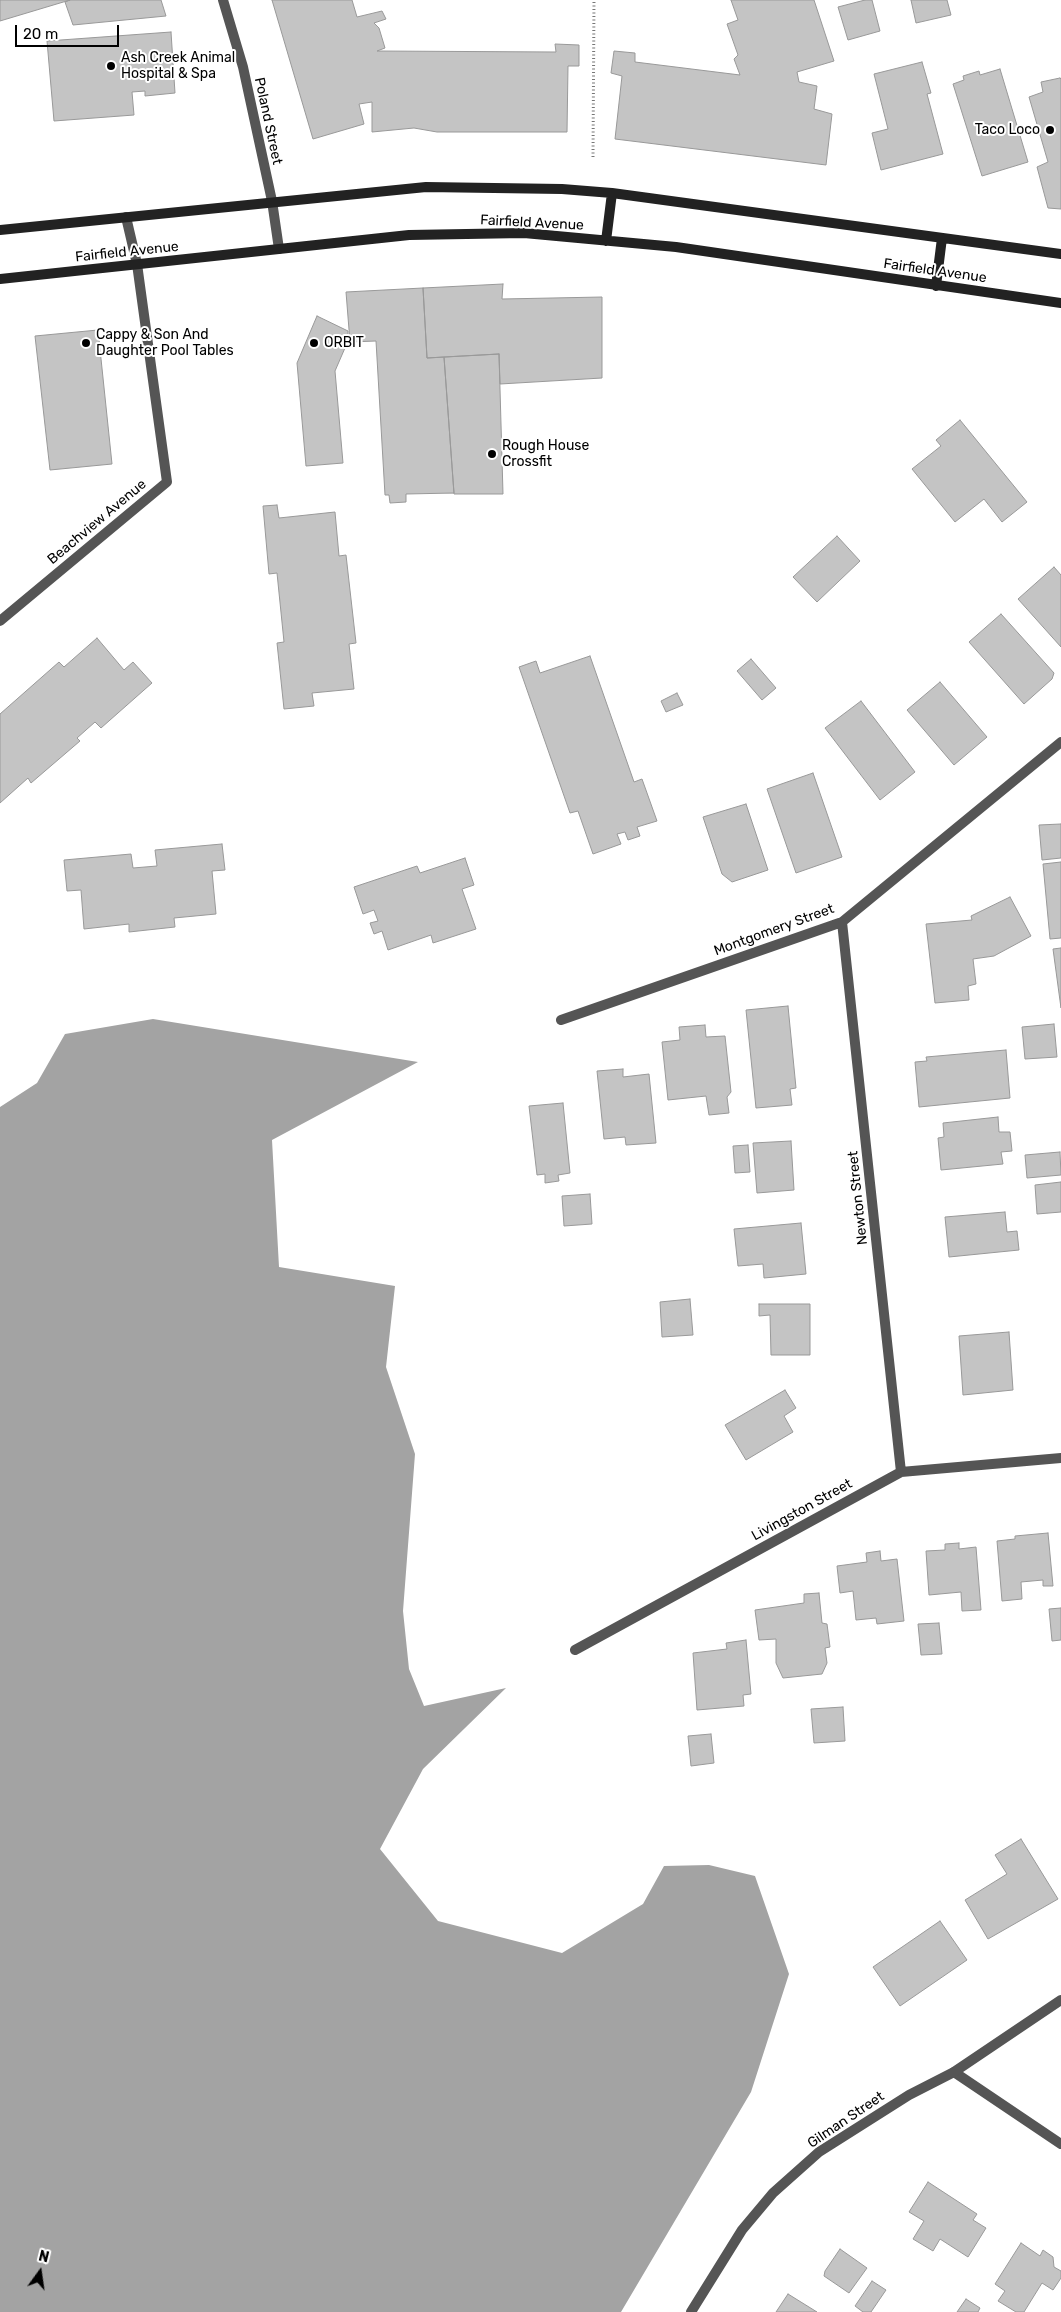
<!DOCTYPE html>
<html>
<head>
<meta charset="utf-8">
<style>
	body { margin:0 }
	#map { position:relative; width:1061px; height:2312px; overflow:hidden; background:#fff; font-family:Rubik,sans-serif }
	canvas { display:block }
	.north { position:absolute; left:15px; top:2247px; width:50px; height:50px; -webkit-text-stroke:4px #fff; paint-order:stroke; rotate:14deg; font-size:14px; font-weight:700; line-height:20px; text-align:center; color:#000 }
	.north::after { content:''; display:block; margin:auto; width:18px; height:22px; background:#000; clip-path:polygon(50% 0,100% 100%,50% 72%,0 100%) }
	.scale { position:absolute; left:15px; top:25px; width:104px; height:22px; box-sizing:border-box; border:2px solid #000; border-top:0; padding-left:6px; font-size:15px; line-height:18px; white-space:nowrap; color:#000; -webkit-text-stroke:4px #fff; paint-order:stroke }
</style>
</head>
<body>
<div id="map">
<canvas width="1061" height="2312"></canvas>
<div class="north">N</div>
<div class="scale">20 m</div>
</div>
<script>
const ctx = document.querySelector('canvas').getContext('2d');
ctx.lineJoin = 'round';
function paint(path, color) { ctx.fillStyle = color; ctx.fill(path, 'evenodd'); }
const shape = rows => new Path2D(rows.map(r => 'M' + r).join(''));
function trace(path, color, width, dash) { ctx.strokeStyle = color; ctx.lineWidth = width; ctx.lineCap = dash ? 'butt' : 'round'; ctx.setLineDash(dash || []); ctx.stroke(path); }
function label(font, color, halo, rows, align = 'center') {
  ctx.font = font + ' Rubik,sans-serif'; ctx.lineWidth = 4; ctx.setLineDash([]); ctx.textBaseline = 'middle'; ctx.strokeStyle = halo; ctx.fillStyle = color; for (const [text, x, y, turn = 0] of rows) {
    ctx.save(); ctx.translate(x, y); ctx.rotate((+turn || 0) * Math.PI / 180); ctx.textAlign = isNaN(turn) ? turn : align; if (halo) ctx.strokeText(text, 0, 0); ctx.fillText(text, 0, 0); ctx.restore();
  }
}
paint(shape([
	[153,1019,418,1062,272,1140,279,1267,395,1286,386,1367,415,1454,403,1611,409,1669,424,1706,506,1688,423,1769,380,1849,438,1921,562,1953,643,1904,664,1866,709,1865,755,1876,789,1974,751,2092,621,2312,0,2312,0,1107,37,1083,65,1034]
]), '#a3a3a3');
const building = shape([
	[0,0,70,0,0,21,0,0],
	[70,0,161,0,166,16,73,25,65,2,70,0],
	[272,0,352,0,357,17,382,11,386,19,374,23,379,28,385,48,377,51,556,52,555,44,579,45,579,66,568,66,567,132,437,132,414,128,372,132,372,102,359,104,364,124,313,139,272,0],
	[731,0,814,0,834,61,797,72,799,82,817,86,814,109,832,114,826,165,615,139,622,76,611,73,614,51,635,53,635,62,740,75,734,59,738,55,727,24,738,20,731,0],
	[865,0,872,0,880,31,848,40,838,7,865,0],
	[911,0,947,0,951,15,916,23,911,0],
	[171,32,175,93,145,96,145,91,132,92,134,115,54,121,47,41,171,32],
	[922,62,931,93,927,94,943,154,881,170,872,133,888,129,874,74,922,62],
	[1000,69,1028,162,982,176,953,84,964,80,963,76,979,71,980,75,1000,69],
	[1060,78,1061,79,1061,209,1048,208,1037,167,1048,162,1029,97,1043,92,1041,82,1060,78],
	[503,284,502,299,602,297,602,378,500,384,499,354,427,358,423,288,503,284],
	[423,288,427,358,444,357,454,493,406,494,406,502,390,503,389,495,385,495,376,341,350,342,346,292,423,288],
	[317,316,348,331,348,341,335,371,343,463,306,466,297,363,317,316],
	[98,330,112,464,50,470,35,336,98,330],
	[499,354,503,494,454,494,444,357,499,354],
	[960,420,1027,502,1002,522,984,499,955,522,912,469,941,446,936,440,960,420],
	[277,505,279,518,335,512,339,556,346,555,356,643,349,644,354,689,312,693,314,706,284,709,277,643,284,642,277,573,269,574,263,506,277,505],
	[837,536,860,561,817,602,793,577,837,536],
	[1054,567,1061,575,1061,647,1018,599,1054,567],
	[1001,614,1054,673,1052,679,1024,704,969,642,1001,614],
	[97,638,124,670,133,662,152,683,101,728,95,722,77,738,80,741,31,783,28,778,0,803,0,714,59,662,64,667,97,638],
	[590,656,634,782,642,779,657,821,637,827,640,836,628,840,625,832,617,834,621,844,593,854,578,811,570,813,519,667,536,661,540,673,590,656],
	[751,659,776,688,762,700,737,671,751,659],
	[940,682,987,737,954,765,907,710,940,682],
	[677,693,683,705,666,712,661,701,677,693],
	[861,701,915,772,880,800,825,728,861,701],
	[813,773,842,857,796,873,767,789,813,773],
	[746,804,768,870,732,882,722,874,703,817,746,804],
	[1061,824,1061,858,1042,860,1039,825,1061,824],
	[222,844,225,870,212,871,216,914,174,918,175,927,129,932,129,924,84,929,81,890,67,891,64,860,131,854,133,868,157,866,155,850,222,844],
	[465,858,474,885,462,889,476,929,433,943,431,935,388,950,382,931,374,934,370,923,378,921,374,910,363,914,354,887,417,866,420,873,465,858],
	[1061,862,1061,938,1050,939,1043,864,1061,862],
	[1010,897,1031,936,994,956,973,959,976,984,968,986,969,1000,935,1003,926,924,972,920,971,916,1010,897],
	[1061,948,1061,1008,1053,949,1061,948],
	[788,1006,796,1088,790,1089,792,1105,756,1108,746,1010,788,1006],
	[1054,1024,1057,1057,1025,1059,1022,1027,1054,1024],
	[705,1025,706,1037,725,1036,731,1092,727,1097,729,1113,709,1115,706,1096,668,1100,662,1042,680,1040,679,1027,705,1025],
	[1006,1050,1010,1098,919,1107,915,1062,927,1061,926,1057,1006,1050],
	[623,1069,623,1077,649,1074,656,1143,626,1145,625,1137,604,1139,597,1071,623,1069],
	[563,1103,570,1173,558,1175,559,1181,545,1183,545,1174,537,1175,529,1106,563,1103],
	[998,1117,999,1132,1010,1132,1012,1151,1001,1152,1003,1164,941,1170,938,1138,944,1137,943,1123,998,1117],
	[791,1141,794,1190,757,1193,753,1143,791,1141],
	[748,1145,750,1172,735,1173,733,1146,748,1145],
	[1060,1152,1061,1175,1027,1178,1025,1155,1060,1152],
	[1061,1182,1061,1212,1037,1214,1035,1185,1061,1182],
	[590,1194,592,1224,564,1226,562,1196,590,1194],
	[1005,1212,1007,1232,1017,1231,1019,1250,949,1257,945,1217,1005,1212],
	[801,1223,806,1274,764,1278,763,1264,738,1266,734,1229,801,1223],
	[690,1299,693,1335,662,1337,660,1302,690,1299],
	[759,1304,810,1304,810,1355,771,1355,770,1315,759,1316,759,1304],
	[1009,1332,1013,1390,963,1395,959,1336,1009,1332],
	[785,1390,796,1408,784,1416,793,1432,746,1460,725,1425,785,1390],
	[1048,1533,1053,1586,1043,1586,1043,1580,1021,1582,1022,1599,1002,1601,997,1541,1015,1539,1015,1536,1048,1533],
	[959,1543,959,1549,976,1547,981,1610,962,1611,961,1592,929,1595,926,1551,945,1550,945,1544,959,1543],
	[880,1551,881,1561,897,1559,904,1621,877,1624,876,1618,856,1620,853,1591,840,1593,837,1566,867,1562,866,1553,880,1551],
	[819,1593,822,1623,827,1624,830,1647,825,1648,827,1663,822,1674,783,1678,776,1663,776,1639,759,1640,755,1610,804,1603,804,1594,819,1593],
	[1061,1608,1061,1640,1052,1641,1049,1609,1061,1608],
	[939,1623,942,1654,921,1655,918,1624,939,1623],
	[746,1640,751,1694,743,1695,744,1706,697,1710,693,1653,727,1649,726,1643,746,1640],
	[843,1707,845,1741,814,1743,811,1709,843,1707],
	[711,1734,714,1763,691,1766,688,1736,711,1734],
	[1021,1839,1058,1899,988,1939,965,1900,1007,1874,995,1855,1021,1839],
	[940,1921,967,1960,900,2006,873,1967,940,1921],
	[928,2182,977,2214,973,2220,986,2228,968,2257,940,2239,933,2251,913,2239,924,2221,909,2212,928,2182],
	[1021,2243,1040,2256,1043,2250,1053,2257,1054,2267,1061,2271,1061,2278,1053,2290,1042,2283,1024,2312,1016,2312,998,2301,1005,2291,995,2284,1021,2243],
	[840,2249,867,2268,849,2293,824,2276,825,2271,840,2249],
	[872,2281,886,2290,871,2312,863,2312,855,2306,872,2281],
	[788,2294,817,2312,776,2312,788,2294],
	[966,2299,980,2308,978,2312,957,2312,966,2299]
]);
paint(building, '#c4c4c4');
trace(building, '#999', 1);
trace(shape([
	[593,157,594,0]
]), '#777', 3, [1, 2.5]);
trace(shape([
	[223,0,243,67,272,201,279,249],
	[0,621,167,482,137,264,126,217],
	[842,922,901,1472],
	[561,1020,842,922,1061,742],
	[575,1650,901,1472,1061,1458],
	[954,2072,1061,2144]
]), '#555', 10);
trace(shape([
	[691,2312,742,2230,773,2193,819,2152,909,2095,954,2072,1061,2000]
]), '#555', 10);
trace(shape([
	[0,230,426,187,562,189,612,193,1061,254],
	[606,241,612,193],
	[0,279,409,235,524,233,676,247,1061,303],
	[936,286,942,238]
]), '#222', 10);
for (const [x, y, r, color] of [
	[111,66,5,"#000"],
	[1050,130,5,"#000"],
	[86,343,5,"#000"],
	[314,343,5,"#000"],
	[492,454,5,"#000"]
]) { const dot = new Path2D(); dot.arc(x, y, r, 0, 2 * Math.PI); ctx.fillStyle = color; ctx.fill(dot); trace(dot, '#fff', 2); }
label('14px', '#000', '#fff', [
	["Ash Creek Animal",121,58],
	["Hospital & Spa",121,74],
	["Taco Loco",1040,130,"right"],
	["Cappy & Son And",96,335],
	["Daughter Pool Tables",96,351],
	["ORBIT",324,343],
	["Rough House",502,446],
	["Crossfit",502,462]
], 'left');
label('14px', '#000', '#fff', [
	["Poland Street",268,121,78],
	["Fairfield Avenue",532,223,3],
	["Fairfield Avenue",127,252,-6],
	["Fairfield Avenue",935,271,8],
	["Beachview Avenue",97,522,-40],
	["Montgomery Street",774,930,-20],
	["Newton Street",858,1198,-96],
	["Livingston Street",802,1510,-29],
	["Gilman Street",846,2120,-34]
]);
</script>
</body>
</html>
